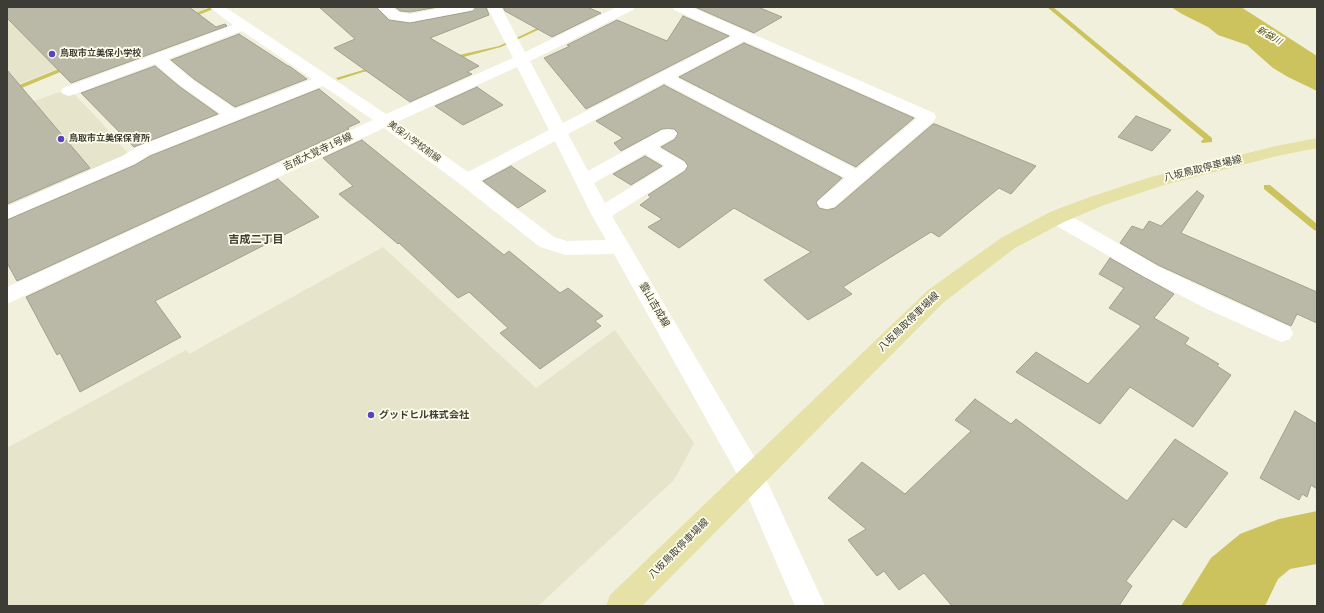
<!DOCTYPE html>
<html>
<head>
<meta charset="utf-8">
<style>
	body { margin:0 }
	#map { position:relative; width:1324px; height:613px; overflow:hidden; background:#f1f0dd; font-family:"Source Serif 4",serif }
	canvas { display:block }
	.frame { position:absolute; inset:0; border:8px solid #3d3d35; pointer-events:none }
</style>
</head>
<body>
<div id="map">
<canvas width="1324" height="613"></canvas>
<div class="frame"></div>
</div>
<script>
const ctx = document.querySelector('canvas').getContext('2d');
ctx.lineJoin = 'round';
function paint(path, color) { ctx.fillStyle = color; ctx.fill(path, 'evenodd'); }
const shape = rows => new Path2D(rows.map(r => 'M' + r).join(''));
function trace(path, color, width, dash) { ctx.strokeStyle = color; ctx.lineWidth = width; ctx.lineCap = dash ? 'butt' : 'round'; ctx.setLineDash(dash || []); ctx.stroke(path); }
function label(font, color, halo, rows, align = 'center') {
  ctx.font = font + ' "Source Serif 4","Noto Sans JP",serif'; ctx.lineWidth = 3.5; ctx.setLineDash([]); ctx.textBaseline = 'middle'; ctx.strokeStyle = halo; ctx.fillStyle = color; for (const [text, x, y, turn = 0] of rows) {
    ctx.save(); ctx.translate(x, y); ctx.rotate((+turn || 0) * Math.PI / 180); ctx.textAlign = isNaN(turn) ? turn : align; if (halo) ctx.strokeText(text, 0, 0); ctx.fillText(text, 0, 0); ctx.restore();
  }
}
paint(shape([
	[7,7,204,7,206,9,7,89],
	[59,92,67,95,73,93,101,122,130,156,7,210,7,111],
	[383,247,536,388,615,330,694,443,674,480,538,606,7,606,7,448,186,350,189,354]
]), '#e6e4ca');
paint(shape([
	[211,7,218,7,7,94,7,90],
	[582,7,588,7,501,47,460,58,363,72,338,80,336,78,363,70,459,55,499,46],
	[1171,7,1241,7,1317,56,1317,91,1288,77,1273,68,1247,45,1218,35,1208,27,1182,14],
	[1317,511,1317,564,1290,569,1278,579,1265,606,1181,606,1211,558,1240,534,1279,519]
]), '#ccc35e');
paint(shape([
	[1047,7,1053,7,1212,138,1212,142,1202,143,1201,141,1204,139,1047,7],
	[1264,185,1270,185,1317,224,1317,231,1314,230,1264,189,1264,185]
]), '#ccc35e');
const building = shape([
	[7,7,189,7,216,27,225,24,227,26,71,83,7,18,7,7],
	[319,7,376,7,389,20,410,23,473,11,476,7,486,7,489,15,430,38,479,66,467,72,472,74,410,102,334,48,355,39,319,7],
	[395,7,438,7,410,12,400,11,395,7],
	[503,7,587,7,601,13,552,37,505,11,503,7],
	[695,7,758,7,782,17,754,33,695,7],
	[683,16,729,36,586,109,544,58,570,46,567,45,617,20,667,41,683,16],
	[239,34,288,66,289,66,307,79,235,107,194,79,171,60,239,34],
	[744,43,824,78,914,118,856,167,679,77,744,43],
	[155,66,180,87,218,114,134,147,81,93,155,66],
	[7,70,90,168,7,204,7,70],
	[664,85,842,178,816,202,819,208,827,210,835,208,933,124,935,124,1036,166,1011,194,999,188,939,237,931,232,843,287,852,294,808,320,764,280,811,252,734,208,679,248,648,227,662,219,640,205,651,197,648,195,685,171,688,166,685,161,661,147,675,139,678,133,674,129,662,129,621,151,614,143,623,138,596,121,664,85],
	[477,87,503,105,463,125,435,106,477,87],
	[319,89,360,122,347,128,349,129,17,281,7,263,7,220,135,165,150,156,319,89],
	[1136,116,1171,130,1152,151,1118,137,1136,116],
	[362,140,504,255,509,251,560,293,568,288,603,316,595,321,601,326,540,369,500,333,508,328,469,292,458,298,399,243,398,244,339,194,353,186,323,158,362,140],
	[645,156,662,166,631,185,613,174,645,156],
	[511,166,546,191,518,208,483,181,511,166],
	[278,179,319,217,155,301,181,337,80,392,60,353,57,355,26,297,278,179],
	[1197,191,1204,196,1181,233,1317,292,1317,323,1297,314,1291,326,1158,265,1120,243,1132,226,1143,230,1149,221,1161,226,1197,191],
	[1110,258,1174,294,1154,318,1189,338,1185,344,1219,364,1217,366,1231,375,1193,427,1130,387,1100,424,1016,372,1036,352,1088,384,1141,326,1109,308,1124,288,1099,274,1110,258],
	[975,399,1011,424,1016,419,1127,501,1175,439,1228,473,1186,528,1173,519,1126,581,1132,586,1119,606,952,606,924,573,899,590,884,571,877,576,848,540,866,529,828,498,862,462,905,494,971,431,955,420,975,399],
	[1295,411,1317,424,1317,489,1311,485,1307,497,1302,494,1299,500,1260,478,1295,411]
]);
paint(building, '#bab9a7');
trace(building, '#a1a08f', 1);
paint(shape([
	[209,7,225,7,386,114,513,58,487,7,501,7,525,52,617,7,635,7,633,10,530,61,563,123,732,36,674,10,672,7,691,7,934,113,936,117,934,121,834,207,827,209,820,207,817,203,820,199,845,178,664,83,568,134,588,171,662,130,668,129,674,130,677,134,674,138,658,147,684,162,687,166,684,170,612,216,761,468,825,606,795,606,742,483,614,254,566,255,540,247,460,184,384,128,7,304,7,287,373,120,323,86,149,155,134,164,7,219,7,206,122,156,137,147,221,114,181,86,155,64,75,94,69,96,63,94,61,91,63,88,233,25,209,7],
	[242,31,312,79,235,109,193,80,168,59,242,31],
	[744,41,917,118,856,169,676,77,744,41],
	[517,67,549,130,468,172,397,122,517,67],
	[555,141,591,214,606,240,567,241,554,237,480,181,555,141],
	[645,154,665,166,605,203,594,183,645,154],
	[377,7,392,7,399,12,410,14,446,7,475,7,473,10,468,11,410,22,390,19,377,7],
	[1057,211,1064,212,1157,266,1223,297,1290,327,1293,333,1290,339,1282,342,1274,339,1207,309,1143,276,1050,222,1047,217,1050,212,1057,211]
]), '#fff');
paint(shape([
	[1317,138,1317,148,1277,156,1164,185,1104,205,1064,222,1015,248,944,302,642,606,606,606,610,595,928,290,1001,238,1050,212,1090,197,1151,177,1276,146,1317,138]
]), '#e6e1a6');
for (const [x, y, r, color] of [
	[52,54,4,"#5745bd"],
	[61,139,4,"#5745bd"],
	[371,415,4,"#5745bd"]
]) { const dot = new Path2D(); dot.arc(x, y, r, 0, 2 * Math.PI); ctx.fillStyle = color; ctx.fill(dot); trace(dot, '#fefdea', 1.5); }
label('italic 9px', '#4b471d', '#fefdea', [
	["新袋川",1269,36,30]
]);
label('bold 9px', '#3d3d35', '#fefdea', [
	["鳥取市立美保小学校",60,54],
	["鳥取市立美保保育所",69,139]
], 'left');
label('9px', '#3d3d35', '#fefdea', [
	["美保小学校前線",414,142,36]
]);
label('10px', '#3d3d35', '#fefdea', [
	["吉成大覚寺1号線",318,152,-25],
	["八坂鳥取停車場線",1203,169,-14],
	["雲山吉成線",654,305,60],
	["八坂鳥取停車場線",909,322,-44],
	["八坂鳥取停車場線",679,549,-45]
]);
label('bold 10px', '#3d3d35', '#fefdea', [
	["グッドヒル株式会社",379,415]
], 'left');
label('bold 11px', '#3d3d35', '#fefdea', [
	["吉成二丁目",256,240]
]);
</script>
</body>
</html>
